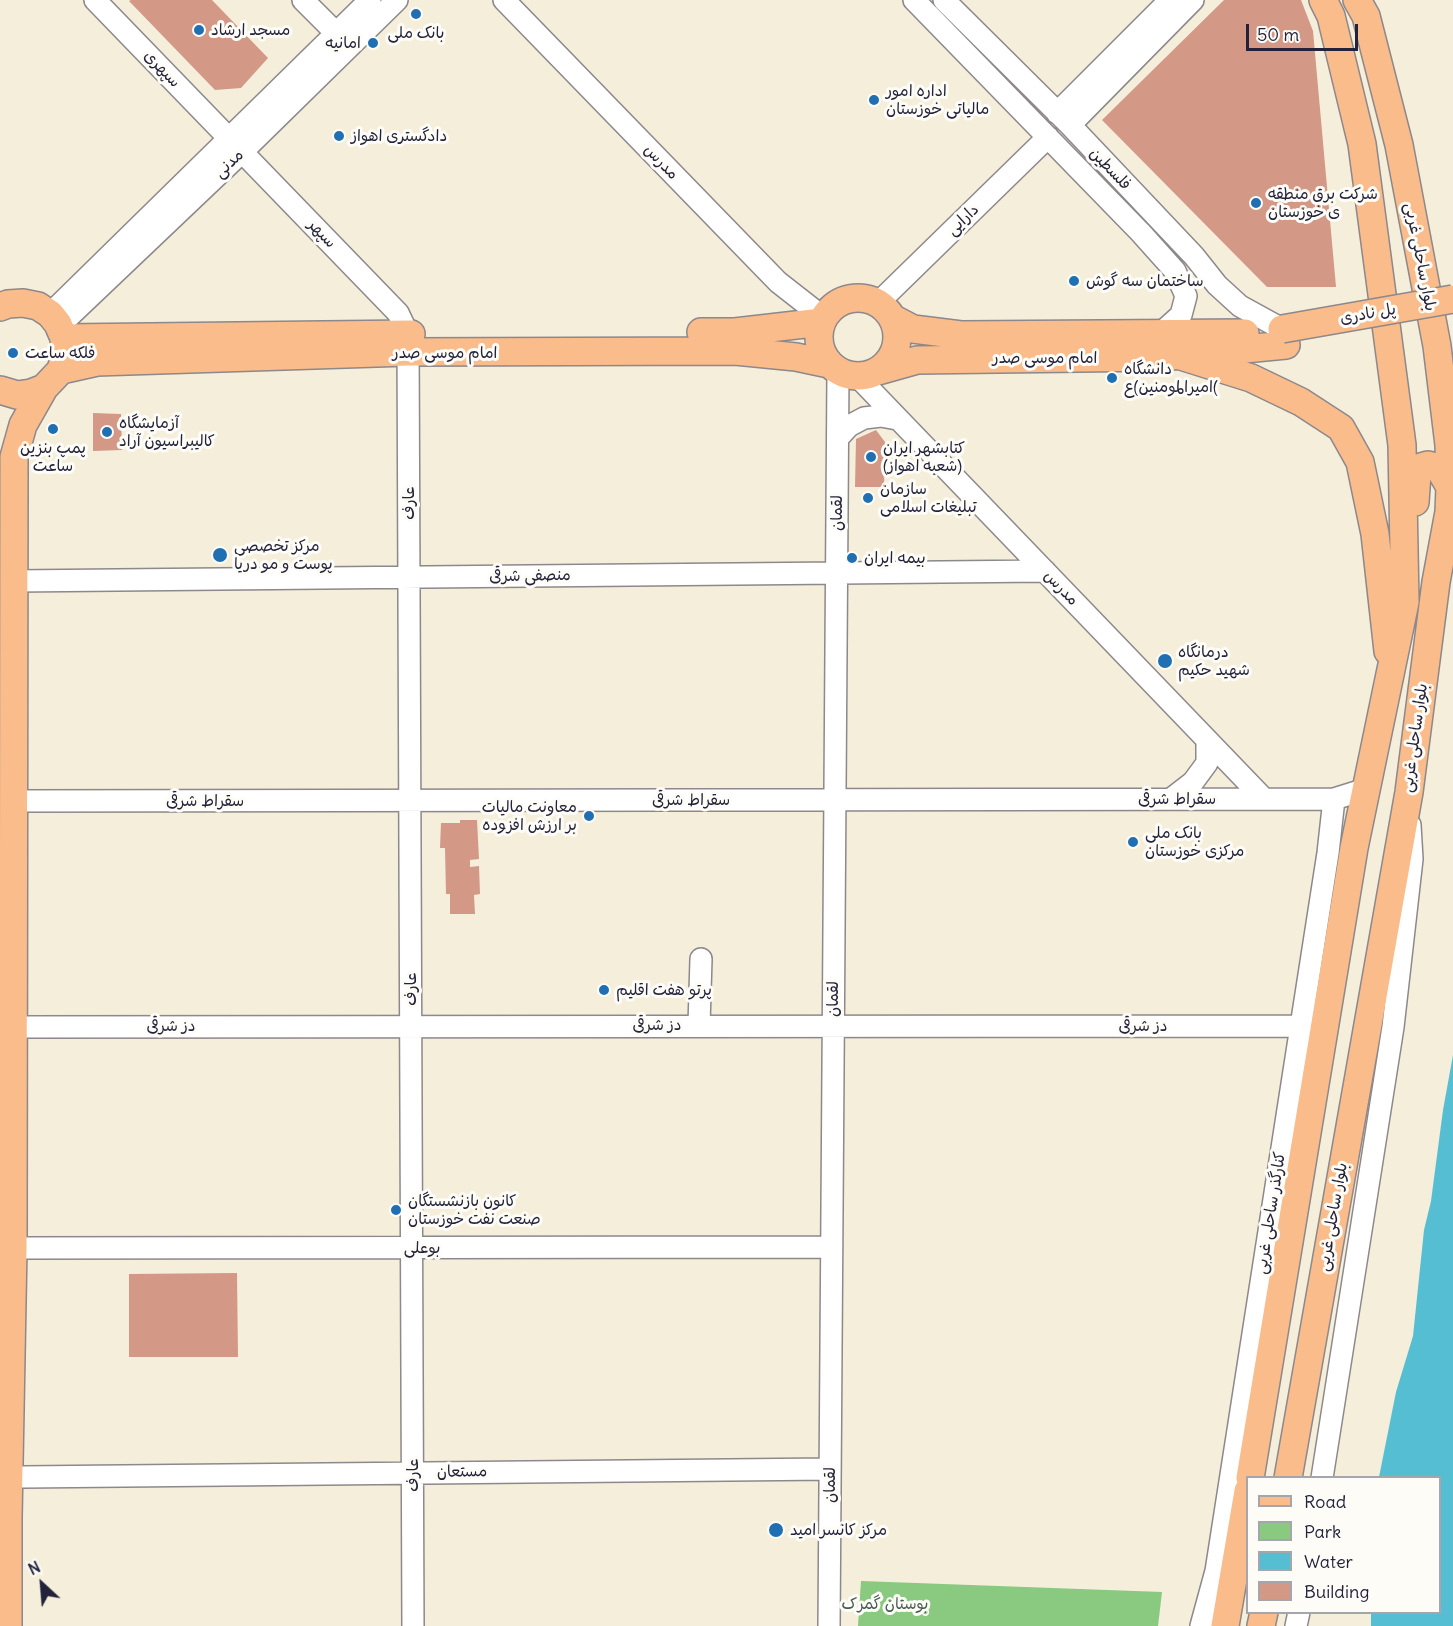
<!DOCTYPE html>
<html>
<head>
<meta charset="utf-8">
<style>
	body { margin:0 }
	#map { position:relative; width:1453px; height:1626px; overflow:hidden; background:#f5eedb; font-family:Delius,sans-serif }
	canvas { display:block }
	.legend { position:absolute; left:1246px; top:1476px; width:195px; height:138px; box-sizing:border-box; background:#fdfcf7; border:2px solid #a5a5ac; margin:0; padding:8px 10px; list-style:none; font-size:18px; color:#22223b }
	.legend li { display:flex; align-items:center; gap:12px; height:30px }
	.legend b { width:30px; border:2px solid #a5a5ac }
	.north { position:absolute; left:12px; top:1554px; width:60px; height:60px; -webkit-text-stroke:4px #fdfcf7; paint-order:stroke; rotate:334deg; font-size:16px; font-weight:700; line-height:24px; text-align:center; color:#22223b }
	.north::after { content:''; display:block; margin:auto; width:21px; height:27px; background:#22223b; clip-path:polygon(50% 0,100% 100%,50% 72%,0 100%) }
	.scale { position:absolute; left:1246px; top:24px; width:112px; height:27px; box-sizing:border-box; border:3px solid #22223b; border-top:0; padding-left:8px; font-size:18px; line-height:21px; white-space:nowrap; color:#22223b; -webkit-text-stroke:4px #fdfcf7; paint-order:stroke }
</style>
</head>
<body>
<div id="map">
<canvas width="1453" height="1626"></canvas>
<ul class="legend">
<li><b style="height:8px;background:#fabc8b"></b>Road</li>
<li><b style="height:16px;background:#89c980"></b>Park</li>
<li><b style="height:16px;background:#56bed3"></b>Water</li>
<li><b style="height:16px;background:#d39886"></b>Building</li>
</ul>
<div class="north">N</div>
<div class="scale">50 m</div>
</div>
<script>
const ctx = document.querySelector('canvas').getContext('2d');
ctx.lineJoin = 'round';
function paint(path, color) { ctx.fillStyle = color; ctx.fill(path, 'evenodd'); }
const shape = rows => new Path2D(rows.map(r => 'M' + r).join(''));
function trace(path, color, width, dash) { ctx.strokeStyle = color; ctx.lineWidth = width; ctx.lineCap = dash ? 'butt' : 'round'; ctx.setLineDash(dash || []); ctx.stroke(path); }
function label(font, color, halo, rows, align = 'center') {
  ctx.font = font + ' Delius,"Playpen Sans Arabic",sans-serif'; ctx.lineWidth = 6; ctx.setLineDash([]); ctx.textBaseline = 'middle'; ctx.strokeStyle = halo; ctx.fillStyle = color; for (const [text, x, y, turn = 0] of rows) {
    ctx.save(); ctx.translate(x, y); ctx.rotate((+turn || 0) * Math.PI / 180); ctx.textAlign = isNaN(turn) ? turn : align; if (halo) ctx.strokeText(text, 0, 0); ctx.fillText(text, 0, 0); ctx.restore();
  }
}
paint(shape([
	[861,1581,1162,1592,1158,1626,858,1626]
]), '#89c980');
paint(shape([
	[1453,1055,1453,1626,1371,1626,1371,1613,1440,1612,1440,1478,1379,1477,1396,1392,1413,1336,1424,1230,1431,1201,1443,1110]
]), '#56bed3');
paint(shape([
	[131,0,212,0,268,58,241,88,215,90,129,1],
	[1224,0,1301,0,1313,31,1336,287,1267,287,1102,120],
	[93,413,121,414,122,450,93,451],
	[876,430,885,442,884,487,855,487,856,439],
	[460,820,477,820,479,859,470,860,470,867,479,866,480,894,474,895,475,914,450,914,450,894,446,894,445,848,440,848,441,823,460,823],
	[237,1273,238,1357,129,1357,129,1274]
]), '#d39886');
const minor = shape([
	[95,0,398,313,408,334,413,1626],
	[303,0,336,33],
	[504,0,778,282,824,318],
	[914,0,1141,233,1175,271,1186,296,1181,315,1160,334],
	[944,0,1070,125,1194,256,1217,285,1240,306,1282,329],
	[1057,113,1170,0],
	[1070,125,1193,0],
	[878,303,1048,137],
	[50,314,370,0],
	[59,326,242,152,397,0],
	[858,377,1264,799],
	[838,438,849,426,864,418,881,416,897,419],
	[14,581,1045,571],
	[1171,799,1193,782,1207,763,1207,740],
	[14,801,1334,799,1366,789],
	[699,1025,701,959],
	[14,1027,1301,1026],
	[13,1248,831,1247],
	[23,1477,830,1469],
	[1322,1478,1393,1027,1412,859,1410,825],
	[829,1626,838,371],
	[1201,1626,1216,1571,1328,853,1334,799],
	[1296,1626,1299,1612]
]);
const major = shape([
	'819 337a39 39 0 1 1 78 0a39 39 0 1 1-78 0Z',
	[0,307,8,304,23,303,38,306,50,314,58,324,64,338,65,354,61,370,44,388,31,393,17,395,0,390],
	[892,318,913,329,961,335,1245,333],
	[701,332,735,332,822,322],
	[64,338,411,334],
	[1181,356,1251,378,1301,402,1341,428,1360,462,1375,534,1388,651],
	[61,370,97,362,408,352,735,351,796,357,829,364],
	[878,371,917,360,1161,357,1286,345],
	[1415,502,1417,474,1421,467,1428,465,1439,468,1450,487],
	[1250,1478,1354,848,1405,602,1402,445,1362,144,1331,16,1323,0],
	[1288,1478,1409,792,1436,582,1449,512,1450,487,1449,445,1437,346,1399,145,1366,16,1357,0],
	[8,1626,8,1518,13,1248,14,457,23,425,44,388],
	[1225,1626,1248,1491],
	[1261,1626,1264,1612]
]);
trace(minor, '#8c888b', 24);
trace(major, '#8c888b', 30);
trace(minor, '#fff', 21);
trace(major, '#fabc8b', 27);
const majorBridge = shape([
	[1282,329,1453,299]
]);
trace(majorBridge, '#8c888b', 30, []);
trace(majorBridge, '#fabc8b', 27);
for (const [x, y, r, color] of [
	[416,14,6,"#1f6fb2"],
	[199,30,6,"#1f6fb2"],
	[373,43,6,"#1f6fb2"],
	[874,100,6,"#1f6fb2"],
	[339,136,6,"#1f6fb2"],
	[1256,203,6,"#1f6fb2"],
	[1074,281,6,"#1f6fb2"],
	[13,353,6,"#1f6fb2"],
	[1112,378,6,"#1f6fb2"],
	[53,429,6,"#1f6fb2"],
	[107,432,6,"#1f6fb2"],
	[871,457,6,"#1f6fb2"],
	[868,498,6,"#1f6fb2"],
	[220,555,8,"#1f6fb2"],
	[852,558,6,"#1f6fb2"],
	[1165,661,8,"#1f6fb2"],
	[589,816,6,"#1f6fb2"],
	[1133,842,6,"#1f6fb2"],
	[604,990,6,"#1f6fb2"],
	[396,1210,6,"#1f6fb2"],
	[776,1530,8,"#1f6fb2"]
]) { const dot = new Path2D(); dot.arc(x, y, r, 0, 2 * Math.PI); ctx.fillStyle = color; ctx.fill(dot); trace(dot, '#fdfcf7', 2); }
label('16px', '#22223b', '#fdfcf7', [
	["مسجد ارشاد",211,30],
	["بانک ملی",416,33,"center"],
	["امانیه",361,43,"right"],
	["اداره امور",886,91],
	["مالیاتی خوزستان",886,109],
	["دادگستری اهواز",351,136],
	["شرکت برق منطقه",1268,194],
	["ی خوزستان",1268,212],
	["ساختمان سه گوش",1086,281],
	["فلکه ساعت",25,353],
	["دانشگاه",1124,369],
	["امیرالمومنین)ع(",1124,387],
	["آزمایشگاه",119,423],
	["کالیبراسیون آراد",119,441],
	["پمپ بنزین",53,448,"center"],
	["ساعت",53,466,"center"],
	["کتابشهر ایران",883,448],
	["(شعبه اهواز)",883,466],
	["سازمان",880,489],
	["تبلیغات اسلامی",880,507],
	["مرکز تخصصی",234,546],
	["پوست و مو دریا",234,564],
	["بیمه ایران",864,558],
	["درمانگاه",1178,652],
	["شهید حکیم",1178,670],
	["معاونت مالیات",577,807,"right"],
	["بر ارزش افزوده",577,825,"right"],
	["بانک ملی",1145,833],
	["مرکزی خوزستان",1145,851],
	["پرتو هفت اقلیم",616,990],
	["کانون بازنشستگان",408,1201],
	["صنعت نفت خوزستان",408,1219],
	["مرکز کانسر امید",790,1530]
], 'left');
label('16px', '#22223b', '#fdfcf7', [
	["سپهری",162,69,46],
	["مدرس",661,162,46],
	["مدنی",229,164,-44],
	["فلسطین",1110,169,46],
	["دارایی",963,220,-44],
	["سپهر",322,234,46],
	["بلوار ساحلی غربی",1420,257,79],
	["پل نادری",1368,314,-10],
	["امام موسی صدر",445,353],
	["امام موسی صدر",1045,358],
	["عارف",409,503,-90],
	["لقمان",837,513,-90],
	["منصفی شرقی",530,576,-1],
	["مدرس",1061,588,46],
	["بلوار ساحلی غربی",1415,738,-82],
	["سقراط شرقی",1177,799],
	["سقراط شرقی",691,800],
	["سقراط شرقی",205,801],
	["عارف",411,989,-90],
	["لقمان",833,999,-90],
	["دز شرقی",657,1025],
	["دز شرقی",171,1026],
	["دز شرقی",1143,1026],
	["کنارگذر ساحلی غربی",1271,1213,-81],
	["بلوار ساحلی غربی",1333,1217,-80],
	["بوعلی",422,1248],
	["مستعان",462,1472,-1],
	["عارف",413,1475,-90],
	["لقمان",830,1485,-90]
]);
label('16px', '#465c53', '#fdfcf7', [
	["بوستان گمرک",885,1604]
]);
</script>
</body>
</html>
